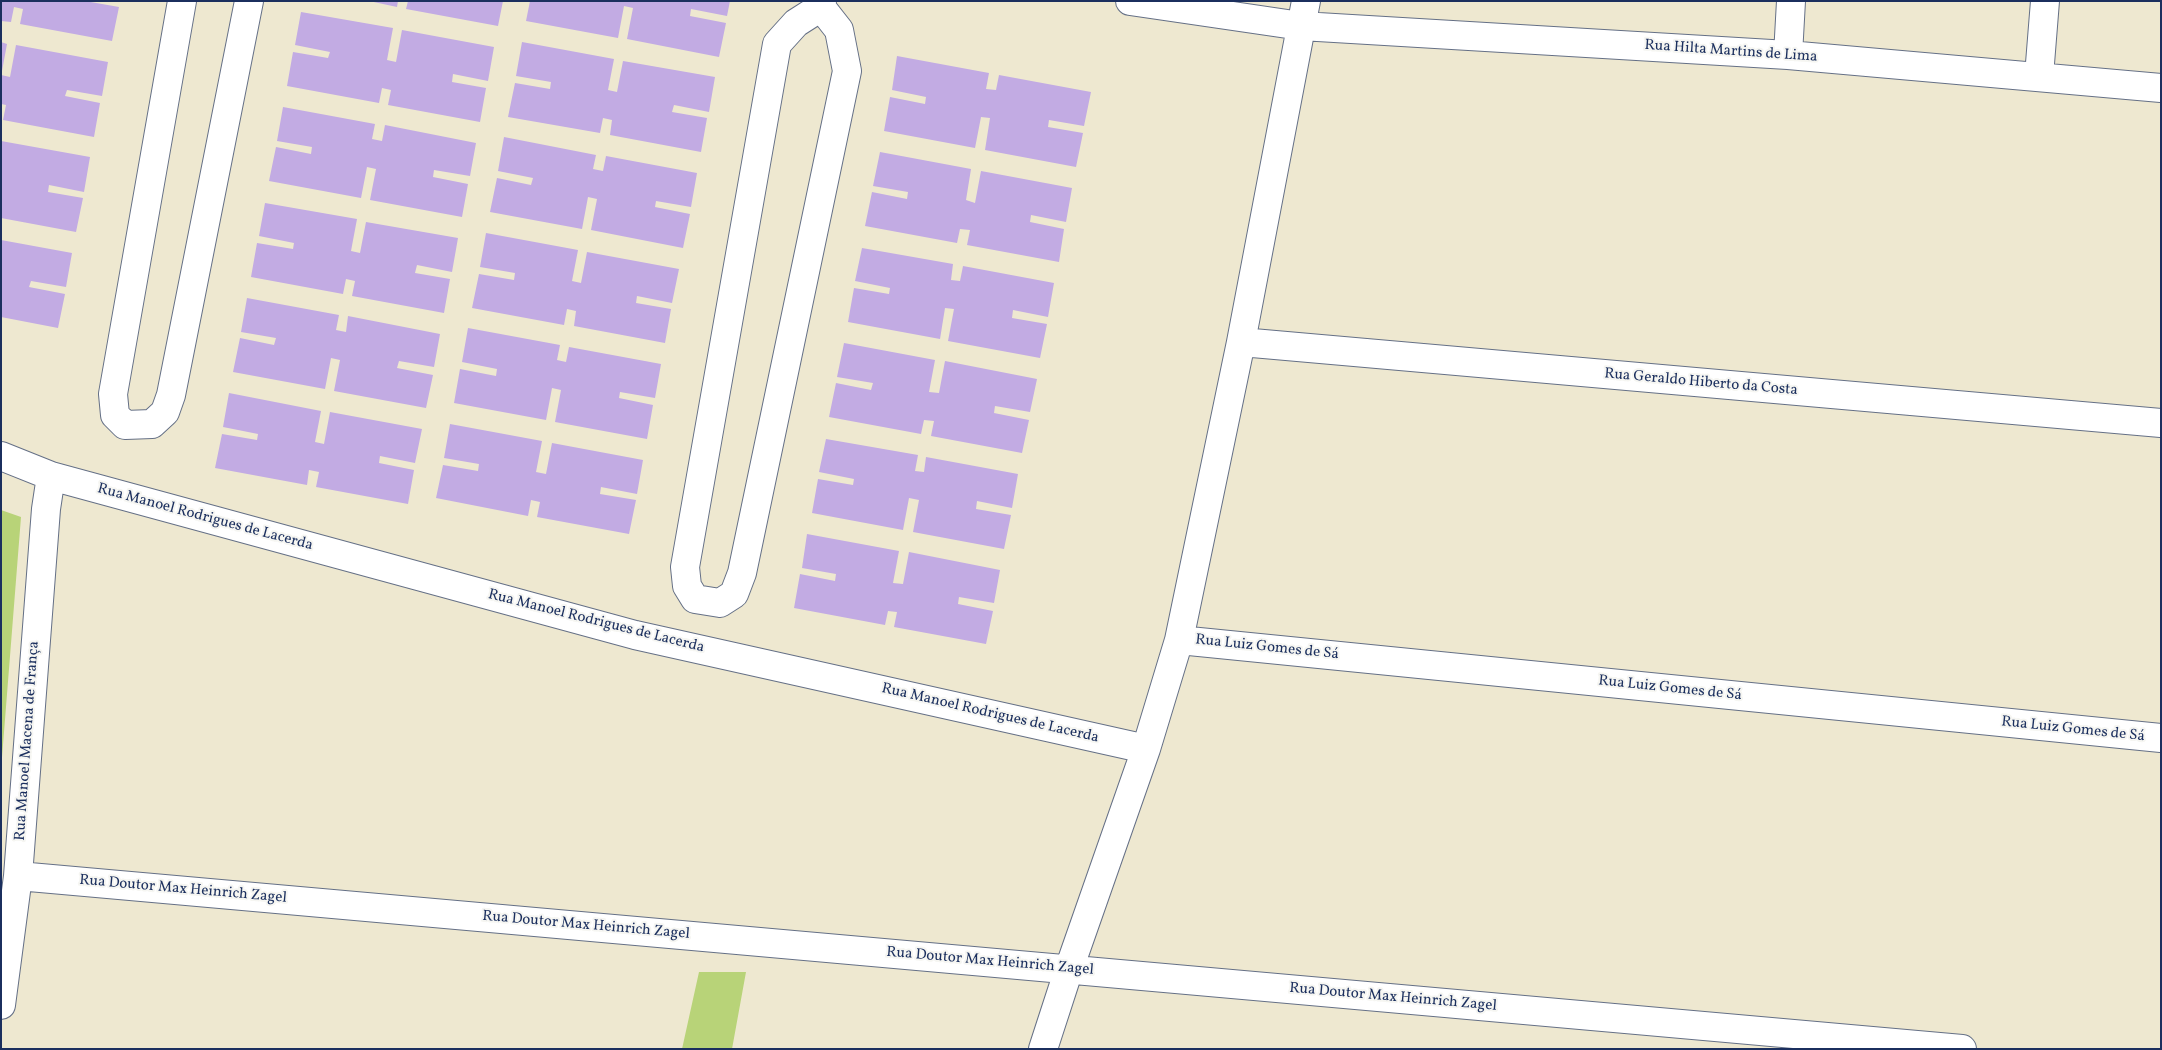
<!DOCTYPE html>
<html>
<head>
<meta charset="utf-8">
<style>
	body { margin:0 }
	#map { position:relative; width:2162px; height:1050px; overflow:hidden; background:#eee8d0; font-family:Vollkorn,serif }
	canvas { display:block }
	.frame { position:absolute; inset:0; border:2px solid #1b2f5e; pointer-events:none }
</style>
</head>
<body>
<div id="map">
<canvas width="2162" height="1050"></canvas>
<div class="frame"></div>
</div>
<script>
const ctx = document.querySelector('canvas').getContext('2d');
ctx.lineJoin = 'round';
function paint(path, color) { ctx.fillStyle = color; ctx.fill(path, 'evenodd'); }
const shape = rows => new Path2D(rows.map(r => 'M' + r).join(''));
function trace(path, color, width, dash) { ctx.strokeStyle = color; ctx.lineWidth = width; ctx.lineCap = dash ? 'butt' : 'round'; ctx.setLineDash(dash || []); ctx.stroke(path); }
function label(font, color, halo, rows, align = 'center') {
  ctx.font = font + ' Vollkorn,serif'; ctx.lineWidth = 4; ctx.setLineDash([]); ctx.textBaseline = 'middle'; ctx.strokeStyle = halo; ctx.fillStyle = color; for (const [text, x, y, turn = 0] of rows) {
    ctx.save(); ctx.translate(x, y); ctx.rotate((+turn || 0) * Math.PI / 180); ctx.textAlign = isNaN(turn) ? turn : align; if (halo) ctx.strokeText(text, 0, 0); ctx.fillText(text, 0, 0); ctx.restore();
  }
}
paint(shape([
	[1,510,21,517,1,770],
	[699,972,746,972,732,1049,682,1049]
]), '#b8d378');
paint(shape([
	[1,1,85,1,119,7,112,41,20,24,23,9,14,7,11,22,1,21],
	[369,1,398,1,397,7],
	[408,1,503,1,498,26,406,9],
	[530,1,730,1,727,16,691,9,690,16,726,23,719,57,627,39,633,8,624,6,618,38,526,21],
	[301,12,393,28,387,60,396,62,402,30,494,47,488,81,453,74,452,82,486,88,480,122,388,105,391,90,382,88,379,103,287,86,293,52,328,58,330,52,295,45],
	[1,42,7,44,2,71,1,71],
	[522,42,614,59,608,90,617,92,623,61,715,77,709,112,674,105,672,112,707,118,701,152,610,135,612,120,603,118,600,133,508,117,515,83,550,89,551,82,516,76],
	[16,45,108,62,102,96,67,90,65,96,100,103,94,137,3,120,6,105,1,104,1,75,10,77],
	[897,56,989,73,986,89,996,90,999,75,1091,92,1084,126,1049,120,1048,127,1083,133,1076,167,985,150,990,118,981,117,975,148,884,131,890,97,925,104,926,97,892,90],
	[283,107,375,124,372,139,382,141,385,125,476,143,470,176,434,170,433,177,468,184,462,217,370,200,376,169,367,167,361,198,269,181,276,147,311,154,312,147,277,141],
	[504,137,596,155,593,169,603,171,606,156,697,173,691,207,656,201,655,207,690,214,683,248,591,230,597,199,588,197,582,229,490,212,497,178,531,185,533,178,498,171],
	[1,141,90,157,84,192,49,185,48,192,83,198,76,232,1,218],
	[880,152,971,169,966,200,975,203,981,171,1072,188,1066,222,1031,215,1030,222,1064,229,1059,262,967,245,970,230,960,229,957,243,865,226,872,192,907,199,908,192,873,186],
	[265,203,357,219,351,251,360,253,366,222,458,238,452,272,417,265,415,273,450,279,444,313,352,296,355,281,346,279,343,294,251,277,257,243,293,249,294,243,259,236],
	[486,233,578,250,572,281,581,283,587,252,679,269,672,303,637,296,636,303,671,309,665,343,574,326,576,311,567,309,564,325,472,308,479,274,514,280,515,273,480,267],
	[1,240,72,253,66,287,31,281,29,287,65,294,58,328,1,317],
	[862,248,953,264,951,280,960,281,963,266,1054,283,1048,317,1013,310,1012,318,1047,324,1040,358,948,341,954,309,945,308,940,339,848,322,854,288,889,294,890,288,855,281],
	[247,298,339,315,336,330,346,332,348,316,440,334,434,367,399,361,397,368,433,375,426,408,334,391,340,360,331,358,325,389,233,372,240,338,274,345,276,338,241,332],
	[468,328,560,345,557,360,566,362,569,347,661,364,655,398,620,392,619,398,653,405,647,439,555,422,561,390,552,388,546,420,454,403,460,369,496,376,497,369,462,362],
	[844,343,935,360,929,392,939,393,945,361,1037,379,1030,412,995,406,994,413,1029,420,1022,453,931,436,934,421,924,420,921,434,829,417,836,383,871,390,873,383,837,377],
	[229,393,321,411,315,442,324,444,330,412,422,429,415,463,380,456,379,463,414,470,408,504,316,487,319,472,309,470,307,485,215,468,222,434,257,440,258,434,223,427],
	[450,424,542,441,536,472,546,474,552,443,643,460,637,494,601,487,600,494,636,500,629,534,537,517,540,502,531,500,528,516,436,498,443,465,478,471,479,464,444,458],
	[826,439,918,455,915,471,924,472,926,457,1018,474,1012,508,977,501,976,509,1011,515,1004,549,913,532,919,500,909,498,903,530,812,513,818,479,853,485,854,479,819,472],
	[807,534,899,551,893,583,903,584,909,552,1000,570,994,603,959,597,958,604,993,611,986,644,894,627,897,612,888,611,885,625,794,608,800,574,835,581,836,574,802,568]
]), '#c2abe3');
const minor = shape([
	[182,1,113,394,115,415,125,425,152,424,165,412,171,395,249,1],
	[1130,1,1301,26,1788,55,2161,88],
	[821,7,839,30,847,71,742,573,734,594,720,603,695,599,687,586,685,567,777,44,796,23,821,7,822,1],
	[1788,55,1791,1],
	[2039,76,2045,1],
	[1241,342,2161,423],
	[1,456,51,476,635,635,1146,749],
	[1179,640,2161,738],
	[18,876,1962,1049],
	[1,1005,18,876,46,509,51,476],
	[1043,1049,1069,969,1146,749,1179,640,1241,342,1306,1]
]);
trace(minor, '#657086', 30);
trace(minor, '#fff', 28);
label('15px', '#1b2f5e', '#f6f6f2', [
	["Rua Hilta Martins de Lima",1731,52,4],
	["Rua Geraldo Hiberto da Costa",1701,383,5],
	["Rua Manoel Rodrigues de Lacerda",205,518,15],
	["Rua Manoel Rodrigues de Lacerda",596,622,14],
	["Rua Luiz Gomes de Sá",1267,648,6],
	["Rua Luiz Gomes de Sá",1670,689,6],
	["Rua Manoel Rodrigues de Lacerda",990,714,13],
	["Rua Luiz Gomes de Sá",2073,730,6],
	["Rua Manoel Macena de França",28,741,-86],
	["Rua Doutor Max Heinrich Zagel",183,890,5],
	["Rua Doutor Max Heinrich Zagel",586,926,5],
	["Rua Doutor Max Heinrich Zagel",990,962,5],
	["Rua Doutor Max Heinrich Zagel",1393,998,5]
]);
</script>
</body>
</html>
